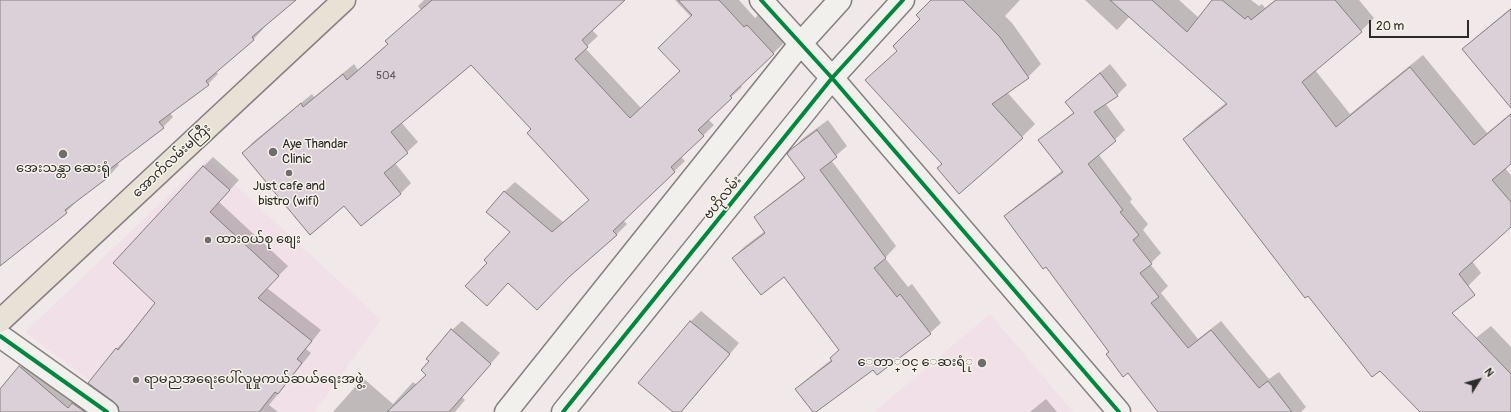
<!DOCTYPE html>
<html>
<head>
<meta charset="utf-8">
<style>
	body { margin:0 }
	#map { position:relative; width:1511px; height:412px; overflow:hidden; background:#f0e8e9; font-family:Pangolin,sans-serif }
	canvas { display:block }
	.north { position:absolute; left:1459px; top:360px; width:40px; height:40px; -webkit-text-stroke:3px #f7f3e8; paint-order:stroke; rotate:53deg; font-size:11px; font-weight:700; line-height:16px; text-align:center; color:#2b2b2b }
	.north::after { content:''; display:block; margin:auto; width:14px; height:18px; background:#2b2b2b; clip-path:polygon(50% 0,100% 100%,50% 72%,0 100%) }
	.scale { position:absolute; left:1369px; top:20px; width:100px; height:18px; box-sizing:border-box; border:2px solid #2b2b2b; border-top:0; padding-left:5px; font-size:12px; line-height:14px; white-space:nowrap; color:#2b2b2b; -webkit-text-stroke:3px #f7f3e8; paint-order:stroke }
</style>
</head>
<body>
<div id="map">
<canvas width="1511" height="412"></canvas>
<div class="north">N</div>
<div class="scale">20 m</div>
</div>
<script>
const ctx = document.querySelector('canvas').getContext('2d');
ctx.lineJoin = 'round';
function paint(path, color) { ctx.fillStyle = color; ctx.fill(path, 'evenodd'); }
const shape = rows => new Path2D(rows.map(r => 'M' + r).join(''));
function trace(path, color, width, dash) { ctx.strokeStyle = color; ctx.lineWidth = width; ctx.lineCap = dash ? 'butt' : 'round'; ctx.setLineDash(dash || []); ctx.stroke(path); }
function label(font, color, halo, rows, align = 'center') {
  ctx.font = font + ' Pangolin,"Noto Sans Myanmar",sans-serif'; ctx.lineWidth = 3; ctx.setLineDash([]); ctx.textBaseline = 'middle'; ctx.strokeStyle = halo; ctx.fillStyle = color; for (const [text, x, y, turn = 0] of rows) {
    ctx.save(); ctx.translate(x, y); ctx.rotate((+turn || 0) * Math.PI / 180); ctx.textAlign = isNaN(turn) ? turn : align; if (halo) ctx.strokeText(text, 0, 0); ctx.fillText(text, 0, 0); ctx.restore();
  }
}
paint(shape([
	[207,159,381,320,314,412,131,412,25,332],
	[990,314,1073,412,874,412]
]), '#f1e0e8');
paint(shape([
	[0,0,294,0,262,27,263,29,253,40,216,71,218,74,208,84,170,113,173,117,163,127,117,162,119,165,109,176,75,201,76,202,66,212,0,265],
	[424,0,621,0,592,30,598,36,585,48,641,108,681,71,691,17,675,0,739,0,755,18,758,15,784,43,740,85,742,87,708,119,714,125,681,157,685,161,623,220,627,224,617,234,571,274,509,282,487,305,489,263,512,232,504,192,515,182,563,222,590,200,532,129,471,63,401,122,418,142,395,163,411,183,401,193,361,225,345,205,243,153,253,142,312,94,314,97,354,64,358,70,389,43,387,41,421,10,418,6],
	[932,0,1020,0,1005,16,1012,23,1041,64,1028,77,1007,92,1035,124,1022,137,943,164,879,67,898,50,921,19],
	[1085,0,1179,0,1199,18,1213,0,1251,0,1259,6,1262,4,1265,8,1275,0,1359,0,1374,18,1361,31,1315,70,1350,114,1423,55,1487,133,1511,113,1511,163,1505,168,1511,175,1511,225,1472,261,1481,273,1468,286,1364,365,1184,139,1197,126,1227,102,1130,16,1117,30],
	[1511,8,1511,107,1463,49,1476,37],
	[1110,64,1127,85,1117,95,1105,103,1125,130,1099,155,1132,199,1130,202,1148,224,1143,230,1161,253,1150,264,1168,286,1161,293,1198,339,1221,321,1269,379,1279,372,1306,407,1301,412,1160,412,1006,216,1016,206,1063,170,1040,141,1050,131,1074,112,1066,102],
	[828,120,847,146,831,160,896,246,885,258,908,287,912,284,941,323,930,333,873,368,814,412,796,389,807,379,832,359,831,358,840,349,785,276,733,258,744,247,765,231,755,217,766,207,805,177,791,151,802,139],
	[213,157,239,180,219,202,288,266,267,288,321,330,306,349,311,353,269,405,278,412,120,412,119,406,115,401,89,383,117,348,126,339,127,340,157,303,203,167],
	[701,311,739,343,688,404,681,412,674,412,690,322],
	[462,321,500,353,462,397,465,400,455,412,333,412,363,378,393,404,413,382,417,385,427,375,452,330],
	[1491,326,1511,347,1511,412,1422,412,1419,383],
	[29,357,109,412,0,412,0,390],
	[1046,399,1057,412,1030,412]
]), '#0003');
const building = shape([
	[0,0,296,0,252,37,254,40,206,81,209,85,159,122,164,128,106,172,110,176,65,210,67,213,0,266,0,0],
	[432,0,625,0,582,40,588,47,575,59,630,118,680,71,658,48,692,15,678,0,719,0,744,27,747,25,774,54,730,96,732,98,698,130,704,136,671,167,675,172,613,231,617,235,569,277,537,310,508,283,487,306,465,286,487,263,484,260,510,232,486,212,504,191,552,232,589,200,527,133,531,129,471,65,391,132,408,153,384,173,401,194,361,226,344,206,310,235,242,153,301,103,303,107,343,74,347,80,388,44,385,41,432,0],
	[931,0,963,0,999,36,1029,78,992,104,1023,138,959,194,937,168,942,164,865,80,897,51,893,46,920,19,916,15,931,0],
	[1110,0,1152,0,1187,32,1212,0,1222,0,1245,19,1248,16,1251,20,1276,0,1335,0,1362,32,1302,82,1336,127,1410,67,1474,145,1511,114,1511,164,1492,180,1511,202,1511,227,1459,274,1475,295,1452,313,1511,374,1511,412,1420,412,1380,371,1372,377,1308,296,1305,298,1183,139,1227,104,1110,0],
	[1511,9,1511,108,1462,49,1511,9],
	[1100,73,1118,96,1094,112,1116,141,1088,164,1123,210,1120,212,1139,235,1133,240,1152,264,1140,273,1159,297,1151,303,1188,348,1211,330,1259,388,1268,381,1292,412,1158,412,1128,373,1123,377,1106,354,1109,352,1046,267,1043,269,1004,216,1063,172,1038,140,1074,113,1065,102,1100,73],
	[817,130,837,157,820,170,886,258,874,268,897,297,900,294,931,334,877,375,873,370,816,412,813,412,795,389,832,361,830,358,839,350,784,277,761,295,732,258,765,233,754,217,805,178,787,154,790,150,817,130],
	[203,166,230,190,210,212,279,276,258,298,312,341,297,359,302,363,278,394,275,392,259,412,119,412,118,406,114,402,88,383,116,348,118,350,155,303,113,263,203,166],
	[690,321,730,354,681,412,673,412,638,383,690,321],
	[451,329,491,364,449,412,387,412,426,375,421,370,429,361,426,359,451,329],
	[19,366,68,408,72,403,85,412,0,412,0,389,19,366]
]);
paint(building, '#dbd0d7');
trace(building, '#848080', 1);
const minor = shape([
	[761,0,832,78,1119,412],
	[0,336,107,412],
	[506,412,801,43,840,0],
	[563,412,832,78,903,0]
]);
const major = shape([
	[0,321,344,0]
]);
trace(minor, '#848080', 25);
trace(major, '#848080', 25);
trace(minor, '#f2f0ec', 22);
trace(major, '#e7e2d5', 22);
trace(shape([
	[761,0,832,78,1119,412],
	[0,336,107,412],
	[563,412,832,78,903,0]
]), '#00873e', 4);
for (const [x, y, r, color] of [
	[273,152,5,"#706d6e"],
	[63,154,5,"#706d6e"],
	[289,173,4,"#706d6e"],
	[208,240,4,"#706d6e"],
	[982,363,5,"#706d6e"],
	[136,380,4,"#706d6e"]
]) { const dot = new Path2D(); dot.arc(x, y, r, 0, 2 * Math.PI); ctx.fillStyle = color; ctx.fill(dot); trace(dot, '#f7f3e8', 1.5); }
label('11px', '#5a5759', null, [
	["504",386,76]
]);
label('13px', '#2b2b2b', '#f7f3e8', [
	["Aye Thandar",282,145],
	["Clinic",282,160],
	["အေးသန္တာ ဆေးရုံ",63,169,"center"],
	["Just cafe and",289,187,"center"],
	["bistro (wifi)",289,202,"center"],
	["ထားဝယ်စု စျေး",216,240],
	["ေတာ္ဝင္ ေဆးရံု",973,363,"right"],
	["ရာမညအရေးပေါ်လူမှုကယ်ဆယ်ရေးအဖွဲ့",144,380]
], 'left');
label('13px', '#2b2b2b', '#f7f3e8', [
	["အောက်လမ်းမကြီး",172,161,-43],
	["ဗဟိုလမ်း",723,198,-51]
]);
</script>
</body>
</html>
